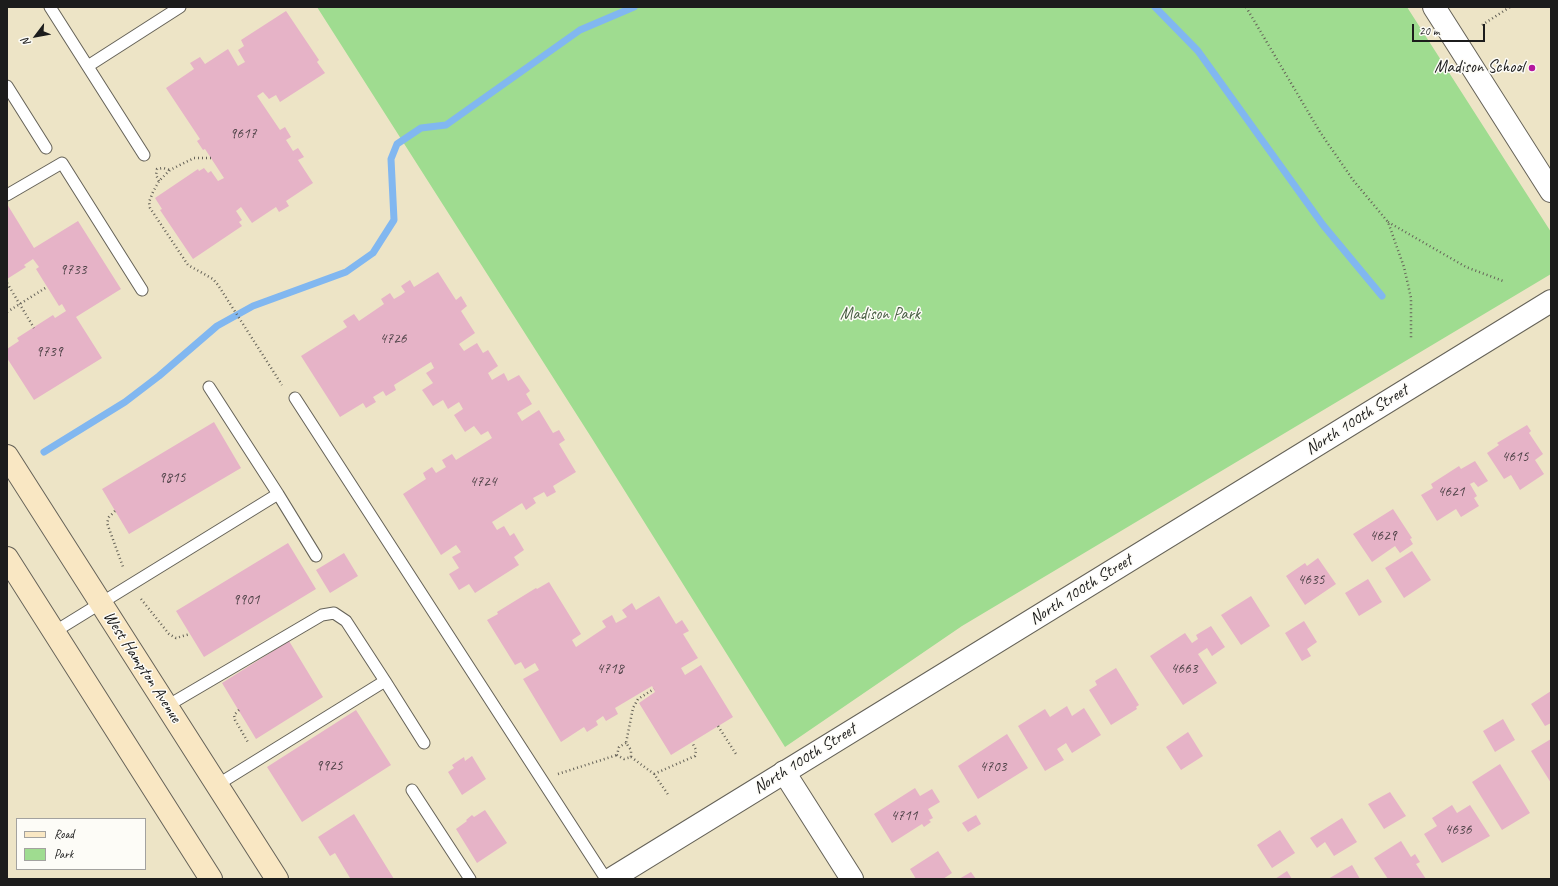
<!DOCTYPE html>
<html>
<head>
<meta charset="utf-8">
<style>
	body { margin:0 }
	#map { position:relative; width:1558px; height:886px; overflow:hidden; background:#ede4c6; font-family:Caveat,sans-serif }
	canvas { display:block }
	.frame { position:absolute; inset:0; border:8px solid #1c1c1c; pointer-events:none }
	.legend { position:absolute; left:16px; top:818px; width:130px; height:52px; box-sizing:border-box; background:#fdfcf7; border:1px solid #a3a29f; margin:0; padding:5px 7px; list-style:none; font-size:12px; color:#1c1c1c }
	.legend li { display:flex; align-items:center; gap:8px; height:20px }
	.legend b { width:20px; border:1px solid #a3a29f }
	.north { position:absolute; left:16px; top:16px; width:40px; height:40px; -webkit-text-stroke:3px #fdfcf7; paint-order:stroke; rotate:238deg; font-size:11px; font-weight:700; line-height:16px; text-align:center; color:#1c1c1c }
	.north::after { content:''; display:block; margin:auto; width:14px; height:18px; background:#1c1c1c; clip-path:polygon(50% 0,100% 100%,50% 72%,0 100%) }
	.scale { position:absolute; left:1412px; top:24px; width:73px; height:18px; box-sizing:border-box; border:2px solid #1c1c1c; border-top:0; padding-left:5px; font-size:12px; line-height:14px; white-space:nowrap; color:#1c1c1c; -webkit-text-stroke:3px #fdfcf7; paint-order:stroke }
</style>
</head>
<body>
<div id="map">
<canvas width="1558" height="886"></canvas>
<div class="frame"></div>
<ul class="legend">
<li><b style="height:5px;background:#f9e7c3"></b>Road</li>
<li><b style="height:11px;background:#9fdc90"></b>Park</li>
</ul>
<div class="north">N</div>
<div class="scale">20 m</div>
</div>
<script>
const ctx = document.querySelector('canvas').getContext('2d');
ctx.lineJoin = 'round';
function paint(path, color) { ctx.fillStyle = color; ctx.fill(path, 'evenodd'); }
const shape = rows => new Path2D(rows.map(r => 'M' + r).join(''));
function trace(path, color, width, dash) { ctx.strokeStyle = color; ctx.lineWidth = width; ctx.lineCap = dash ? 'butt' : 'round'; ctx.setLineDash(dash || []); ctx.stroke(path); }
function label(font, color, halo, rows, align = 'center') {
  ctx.font = font + ' Caveat,sans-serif'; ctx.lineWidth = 3; ctx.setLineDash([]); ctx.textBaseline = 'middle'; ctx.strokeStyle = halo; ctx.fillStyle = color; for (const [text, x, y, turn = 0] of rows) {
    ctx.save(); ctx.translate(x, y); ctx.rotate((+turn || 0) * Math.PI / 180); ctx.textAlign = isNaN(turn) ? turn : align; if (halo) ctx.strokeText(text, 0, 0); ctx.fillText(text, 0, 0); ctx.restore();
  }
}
paint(shape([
	[317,7,1407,7,1551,232,1551,274,962,626,785,747,591,437]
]), '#9fdc90');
trace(shape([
	[1155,7,1198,51,1323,225,1382,296],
	[44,452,125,402,159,376,217,326,253,306,346,272,373,253,394,220,391,159,397,144,421,128,446,125,580,30,634,7]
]), '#81b7f0', 7);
paint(shape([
	[286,11,319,60,317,62,325,73,280,102,276,95,269,99,263,92,257,96,280,130,285,127,291,137,286,140,293,151,298,148,304,157,298,160,313,183,286,201,289,206,279,212,276,207,252,223,241,207,236,211,242,220,239,222,242,226,193,259,160,210,162,209,155,198,198,169,199,171,204,168,208,173,211,171,218,181,224,178,205,149,203,150,197,141,200,139,166,88,194,69,190,63,200,57,205,64,228,49,238,66,245,62,238,50,244,46,241,40],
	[7,204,34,248,78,221,121,289,76,317,102,358,34,400,7,358,7,349,19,341,17,338,53,315,55,318,66,311,62,304,59,306,36,269,39,267,33,259,24,265,26,267,7,279],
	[438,272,456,300,461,296,467,306,461,311,475,333,459,344,464,351,477,343,483,353,488,350,498,366,488,373,492,380,504,373,508,381,519,375,530,391,526,394,532,404,517,413,522,421,539,410,553,433,559,430,565,440,559,444,576,472,553,486,556,492,547,497,544,492,533,498,536,503,526,510,522,503,492,522,497,530,504,526,510,536,514,533,524,550,514,557,519,565,475,593,469,584,459,590,449,574,459,568,452,557,461,552,456,545,441,555,403,494,426,479,423,473,432,467,436,473,446,467,442,460,452,454,456,460,492,438,488,431,481,435,474,426,465,432,454,415,463,409,459,402,448,409,443,400,433,406,422,390,433,383,426,373,434,368,431,362,394,385,396,390,386,396,383,391,373,397,376,402,366,408,363,403,340,417,301,356,347,327,343,321,354,314,359,321,384,304,381,299,390,293,394,299,401,295,405,292,401,286,410,280,414,287],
	[214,422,241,468,129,534,102,489],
	[1527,425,1531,431,1529,433,1543,454,1535,460,1544,474,1520,490,1511,475,1504,479,1487,453,1499,445,1497,443],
	[1475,461,1488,481,1478,487,1474,482,1470,484,1477,496,1474,498,1479,506,1461,517,1456,509,1437,521,1421,495,1433,488,1431,484,1459,466,1461,469],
	[1393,509,1412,538,1410,539,1413,544,1400,553,1395,546,1372,562,1353,534],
	[288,543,316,589,204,657,176,611],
	[1412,551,1431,580,1404,598,1385,568],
	[344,553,358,576,330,593,316,570],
	[1318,558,1336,584,1305,605,1286,576,1305,563,1307,566],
	[1368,579,1382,602,1359,616,1345,593],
	[549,582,581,634,572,640,576,647,606,627,602,621,612,615,616,623,627,617,622,610,632,603,636,610,659,596,676,624,682,620,689,631,683,634,698,658,681,668,685,675,701,665,733,717,671,755,639,703,655,692,652,686,615,708,618,714,606,721,603,716,596,721,598,725,587,732,584,727,561,742,523,679,539,670,535,663,525,669,521,662,515,665,487,620,498,614,497,612,536,588,537,589],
	[1251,596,1270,626,1241,645,1221,615],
	[1304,621,1317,642,1307,649,1311,656,1302,661,1285,633],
	[1211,626,1225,647,1212,656,1207,648,1198,654,1217,683,1183,705,1150,656,1185,633,1192,643,1198,639,1196,635],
	[289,641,323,697,256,739,222,683],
	[1116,668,1139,705,1136,707,1137,709,1111,725,1089,690,1097,685,1095,681],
	[1551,691,1551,723,1545,726,1531,704],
	[1067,706,1072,716,1084,708,1101,735,1072,753,1066,743,1057,749,1064,760,1045,771,1018,726,1045,709,1050,717],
	[356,710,391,765,302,822,267,767],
	[1503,719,1515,740,1495,752,1483,731],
	[1188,732,1203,756,1181,770,1166,747],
	[1007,734,1028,768,978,799,958,766],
	[1551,739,1551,783,1531,751],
	[472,756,486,779,462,795,448,772,454,768,452,765,464,757,465,761],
	[1500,764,1530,813,1502,830,1472,782],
	[915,788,920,796,932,789,940,802,928,809,933,818,929,820,931,822,924,827,922,824,892,843,874,814],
	[1390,792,1406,816,1384,829,1368,804],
	[1452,805,1457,813,1470,805,1490,836,1442,863,1424,834,1437,826,1432,818],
	[485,810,507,843,477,863,456,829,467,821,466,820,472,815,474,817],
	[354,814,394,879,348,879,350,878,335,853,330,856,318,837],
	[976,815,981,824,968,832,962,823],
	[1342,818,1357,842,1334,856,1325,842,1317,848,1310,838],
	[1280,830,1295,853,1272,868,1257,845],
	[1401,841,1411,857,1415,854,1420,862,1416,864,1426,879,1388,879,1374,858],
	[938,851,952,873,943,879,916,879,910,869],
	[1352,865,1360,879,1328,879],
	[1287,871,1292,879,1275,879],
	[971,872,976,879,959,879]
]), '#e6b3c7');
const service = shape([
	[50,7,144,155],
	[88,66,180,7],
	[7,86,46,148],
	[7,195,62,163,142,290],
	[295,398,606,879],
	[278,494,316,556],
	[54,632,278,494,209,387],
	[385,681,424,743],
	[167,706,322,615,334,613,346,621,385,681,217,785],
	[412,790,470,879]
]);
const minor = shape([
	[1434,7,1551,191],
	[784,772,852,879]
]);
const tertiary = shape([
	[611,879,1551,301]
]);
const secondary = shape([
	[7,456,277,879],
	[7,558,211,879]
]);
trace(service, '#656258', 13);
trace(minor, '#656258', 24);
trace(tertiary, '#656258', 24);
trace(secondary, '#656258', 24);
trace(shape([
	[1246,7,1320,132,1353,180,1388,222,1404,267,1411,298,1411,338],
	[1482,25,1510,7],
	[211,158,194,158,170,170,159,181,153,192,149,202,150,208,188,265,213,279,218,285,282,385],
	[159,181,156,175,157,169,163,168,170,170],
	[1388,222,1466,267,1503,281],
	[7,283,34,328],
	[7,312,47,287],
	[115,511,109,517,107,523,123,567],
	[141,599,169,634,176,638,190,634],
	[239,710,234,715,235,720,249,744],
	[718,726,736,754],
	[626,743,619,747,617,755,624,759,631,757,631,750,626,743,633,708,638,699,654,689],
	[631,757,654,774,669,796],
	[558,774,617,755],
	[654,774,695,756,696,750,692,742]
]), '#656258', 2.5, [1, 3]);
trace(service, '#fff', 11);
trace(minor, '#fff', 22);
trace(tertiary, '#fff', 22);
trace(secondary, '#f9e7c3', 22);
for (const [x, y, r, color] of [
	[1532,68,4,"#b5179e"]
]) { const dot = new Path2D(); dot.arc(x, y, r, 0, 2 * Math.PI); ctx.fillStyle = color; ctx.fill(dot); trace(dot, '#fdfcf7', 1.5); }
label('15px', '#4e4247', null, [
	["9617",243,134],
	["9733",73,270],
	["4726",393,339],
	["9739",49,352],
	["4615",1515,457],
	["9815",172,478],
	["4724",483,482],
	["4621",1451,492],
	["4629",1383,536],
	["4635",1311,580],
	["9901",246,600],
	["4718",610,669],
	["4663",1184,669],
	["9925",329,766],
	["4703",993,767],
	["4711",904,816],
	["4636",1458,830]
]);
label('17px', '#1c1c1c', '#fdfcf7', [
	["Madison School",1524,68]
], 'right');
label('17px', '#4a5f45', '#fdfcf7', [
	["Madison Park",880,315]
]);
label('17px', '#1c1c1c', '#fdfcf7', [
	["North 100th Street",1357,420,-32],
	["North 100th Street",1081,590,-32],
	["West Hampton Avenue",142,667,57],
	["North 100th Street",805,759,-32]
]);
</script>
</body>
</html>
